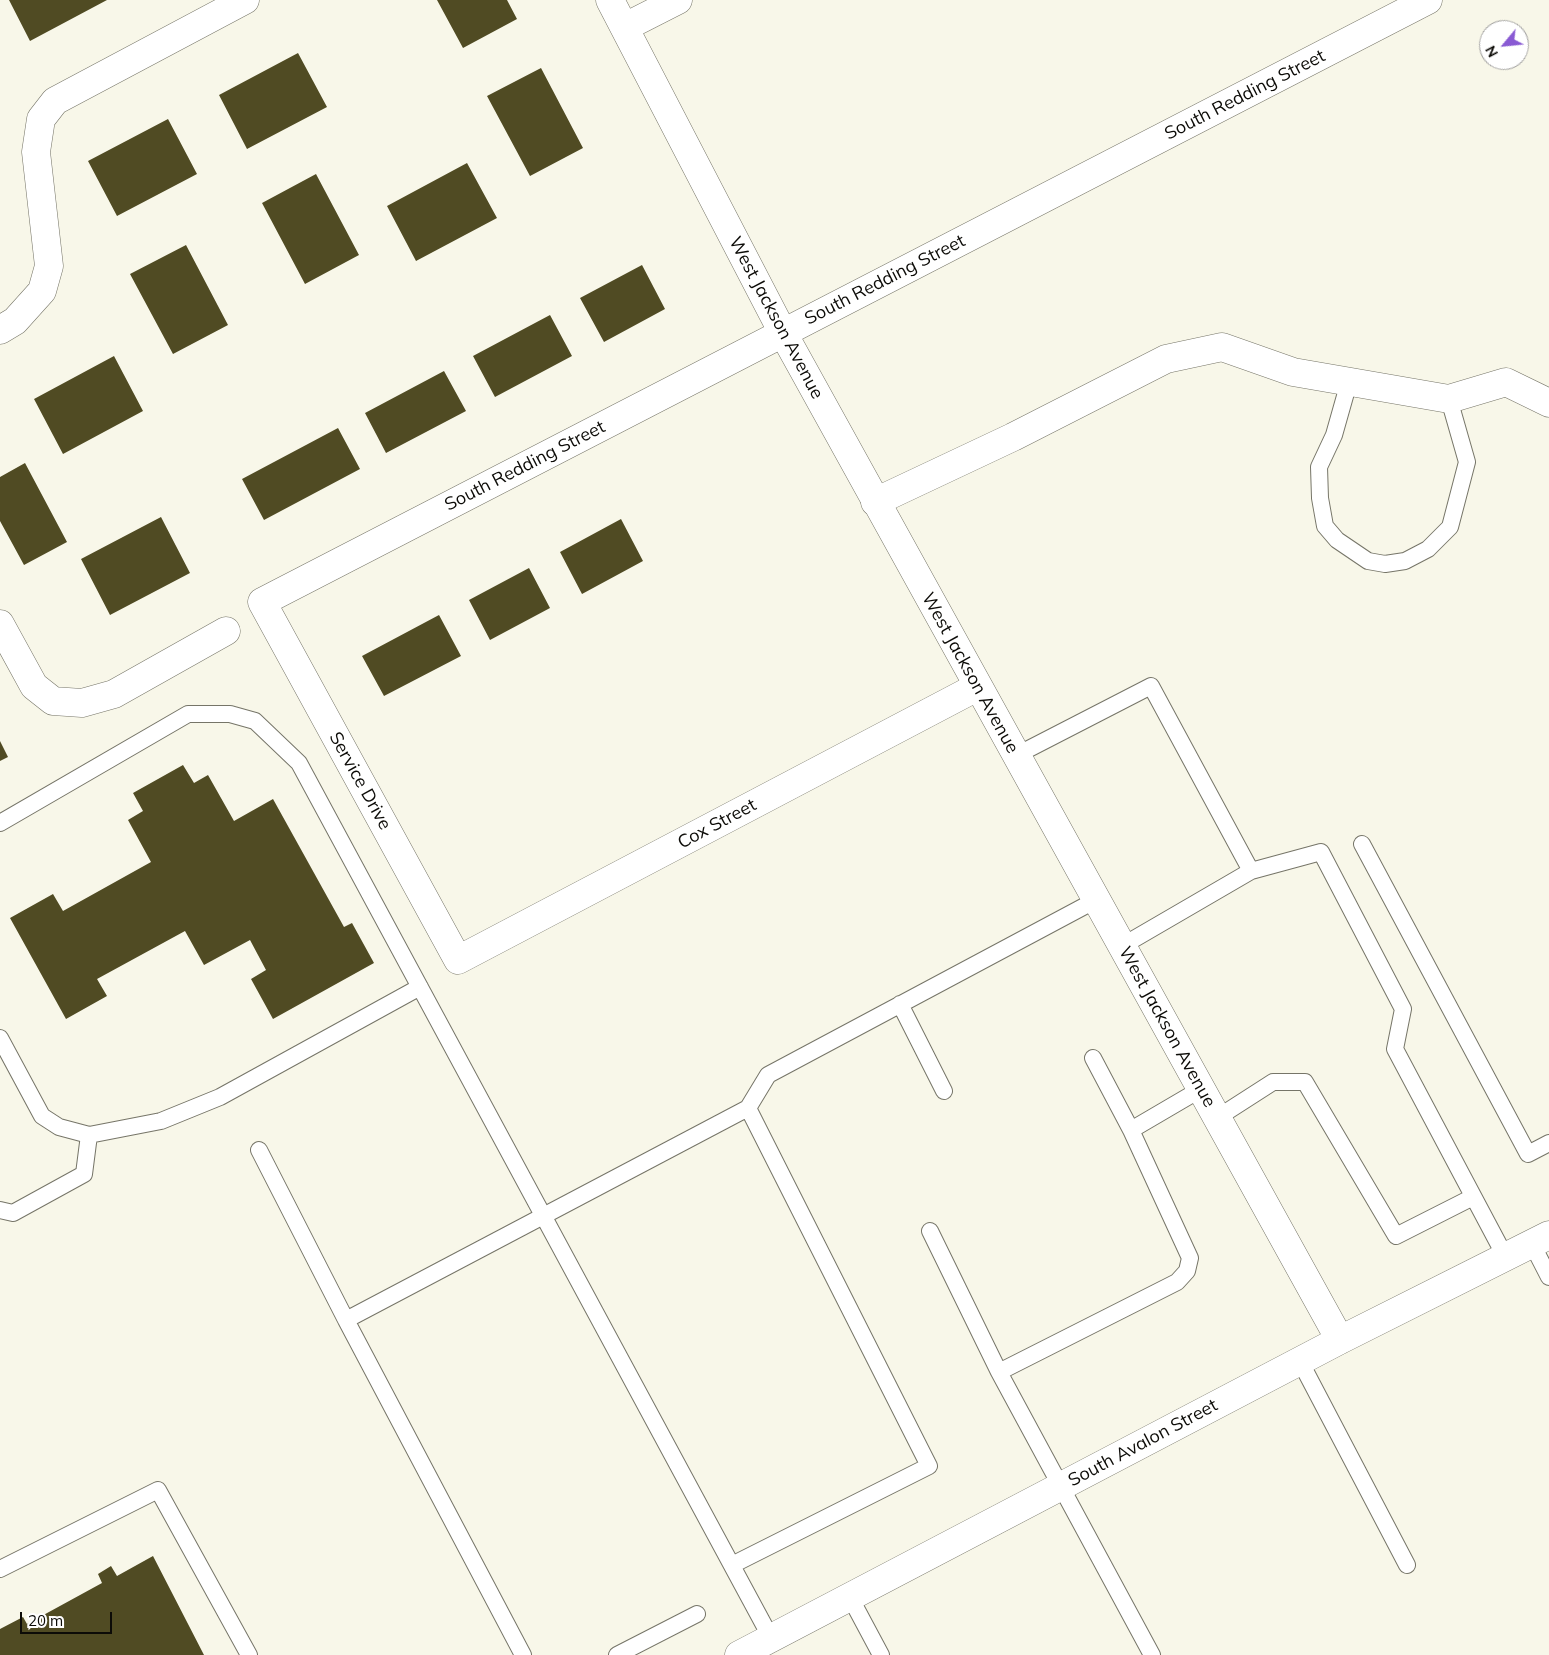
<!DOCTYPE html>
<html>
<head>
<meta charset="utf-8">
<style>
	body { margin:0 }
	#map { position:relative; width:1549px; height:1655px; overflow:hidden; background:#f8f7e9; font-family:Mulish,sans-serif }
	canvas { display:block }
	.north { position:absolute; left:1479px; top:20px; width:50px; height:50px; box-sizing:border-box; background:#fff; border:1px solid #9e9d9c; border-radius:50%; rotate:242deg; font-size:14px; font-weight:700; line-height:20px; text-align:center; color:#0c0b07 }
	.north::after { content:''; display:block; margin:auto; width:18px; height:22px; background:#895ad3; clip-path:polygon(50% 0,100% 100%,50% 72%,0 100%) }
	.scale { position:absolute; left:20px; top:1612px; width:92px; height:22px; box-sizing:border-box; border:2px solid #0c0b07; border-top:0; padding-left:6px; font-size:15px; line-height:18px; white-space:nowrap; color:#0c0b07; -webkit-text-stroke:4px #fff; paint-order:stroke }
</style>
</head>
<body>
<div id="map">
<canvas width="1549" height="1655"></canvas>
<div class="north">N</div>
<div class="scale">20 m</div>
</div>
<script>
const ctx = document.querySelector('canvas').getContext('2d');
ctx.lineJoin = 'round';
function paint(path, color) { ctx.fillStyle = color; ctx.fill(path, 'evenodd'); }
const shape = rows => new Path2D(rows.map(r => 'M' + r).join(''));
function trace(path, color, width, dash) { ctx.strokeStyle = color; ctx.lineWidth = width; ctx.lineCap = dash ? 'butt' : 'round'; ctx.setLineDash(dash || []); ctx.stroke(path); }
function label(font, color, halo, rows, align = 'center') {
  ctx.font = font + ' Mulish,sans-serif'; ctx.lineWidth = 5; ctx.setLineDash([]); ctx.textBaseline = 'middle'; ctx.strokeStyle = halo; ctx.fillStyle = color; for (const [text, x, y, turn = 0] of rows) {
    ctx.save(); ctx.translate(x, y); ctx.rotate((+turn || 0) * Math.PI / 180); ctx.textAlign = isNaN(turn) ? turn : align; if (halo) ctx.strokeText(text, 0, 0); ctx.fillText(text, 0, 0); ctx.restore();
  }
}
paint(shape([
	[9,0,107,0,30,41],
	[437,0,507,0,517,19,463,48],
	[298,53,327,107,247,149,219,95],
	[541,68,583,148,530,176,487,96],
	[168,119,197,174,117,216,88,161],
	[467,163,497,218,416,261,387,206],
	[316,174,359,255,305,284,262,203],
	[186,245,228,325,173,354,130,274],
	[642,265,665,309,604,342,580,298],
	[550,315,572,356,495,397,473,356],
	[114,356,143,411,63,454,34,399],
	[444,371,466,411,386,453,365,413],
	[338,428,360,469,264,520,242,479],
	[25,463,67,542,24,565,0,521,0,477],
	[161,517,190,573,110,615,81,559],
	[621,519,643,561,582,594,560,552],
	[529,568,550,608,490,640,469,600],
	[439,615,461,656,384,696,362,656],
	[0,741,8,757,0,761],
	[183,765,194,783,208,775,234,821,273,799,344,927,352,923,374,963,273,1019,251,979,266,970,250,940,204,965,185,931,97,979,107,996,66,1019,10,918,53,894,63,911,151,862,128,820,143,811,133,793],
	[153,1556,204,1655,0,1655,0,1629,23,1617,27,1624,102,1583,98,1574,111,1566,117,1576]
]), '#504b23');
const lane = shape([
	[1349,382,1334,435,1319,467,1320,498,1325,526,1337,540,1368,561,1385,564,1405,561,1428,549,1450,527,1467,462,1449,399],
	[1015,756,1151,686,1251,871,1321,852,1403,1009,1395,1049,1506,1258],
	[0,823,188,714,230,714,255,721,299,763,771,1638],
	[1362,844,1528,1154,1549,1143],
	[1122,946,1251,871],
	[900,1004,944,1091],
	[0,1038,42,1116,59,1127,89,1135,161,1121,220,1097,420,987],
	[1093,1058,1131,1130],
	[748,1108,768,1075,1096,900],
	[1217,1118,1273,1082,1305,1082,1396,1236,1473,1197],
	[259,1150,346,1320],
	[0,1210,13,1213,84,1174,89,1135],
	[930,1231,999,1372],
	[1532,1244,1549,1277],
	[1300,1361,1407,1565],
	[0,1569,158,1490,249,1655],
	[850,1597,881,1655],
	[523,1655,346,1320,748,1108,929,1466,732,1565],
	[617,1655,697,1614],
	[1152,1655,999,1372,1177,1282,1187,1271,1190,1258,1131,1130,1201,1089]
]);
const street = shape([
	[625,27,678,0],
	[0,330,15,321,42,291,49,266,36,152,41,119,55,101,245,0],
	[875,502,1013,437,1166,359,1222,347,1293,372,1449,399,1506,382,1549,403],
	[0,624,34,686,53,701,82,703,114,694,226,631],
	[977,687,458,960,262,602,1428,0]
]);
const secondary = shape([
	[610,0,783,333,1340,1340],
	[739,1655,1340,1340,1549,1235]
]);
trace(lane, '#767568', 18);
trace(street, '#767568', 29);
trace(secondary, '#767568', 29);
trace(lane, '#fff', 16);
trace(street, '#fff', 28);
trace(secondary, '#fff', 28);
label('18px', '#0c0b07', '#fff', [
	["South Redding Street",1245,95,-27],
	["South Redding Street",885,280,-27],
	["West Jackson Avenue",776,318,62],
	["South Redding Street",525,466,-27],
	["West Jackson Avenue",970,673,61],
	["Service Drive",360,781,61],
	["Cox Street",717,824,-28],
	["West Jackson Avenue",1167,1027,61],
	["South Avalon Street",1143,1443,-28]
]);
</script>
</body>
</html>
